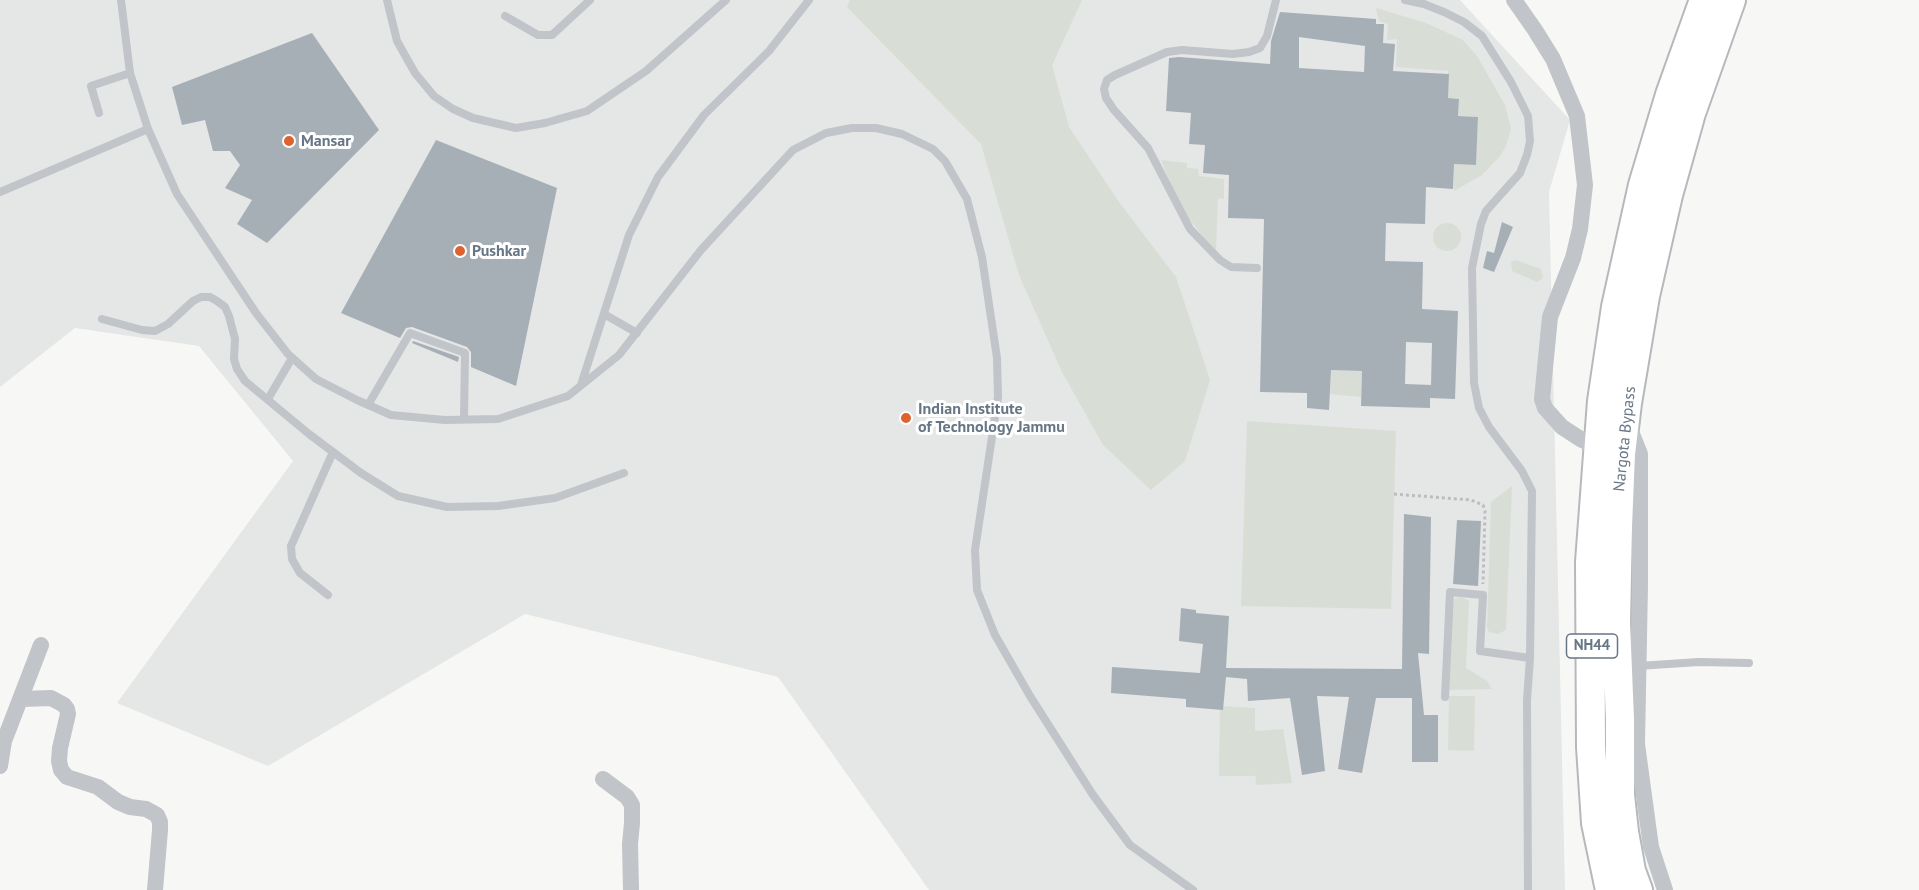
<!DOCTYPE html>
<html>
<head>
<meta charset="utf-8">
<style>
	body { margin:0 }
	canvas { display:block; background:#f7f7f5 }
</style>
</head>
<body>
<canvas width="1919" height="890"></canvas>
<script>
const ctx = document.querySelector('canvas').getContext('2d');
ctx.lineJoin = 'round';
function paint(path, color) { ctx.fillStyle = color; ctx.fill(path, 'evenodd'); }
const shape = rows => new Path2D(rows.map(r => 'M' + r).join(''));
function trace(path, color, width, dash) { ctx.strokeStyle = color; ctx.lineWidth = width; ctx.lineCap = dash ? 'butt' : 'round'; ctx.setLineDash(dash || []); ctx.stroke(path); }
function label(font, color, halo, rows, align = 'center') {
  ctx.font = font + ' "PT Sans",sans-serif'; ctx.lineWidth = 6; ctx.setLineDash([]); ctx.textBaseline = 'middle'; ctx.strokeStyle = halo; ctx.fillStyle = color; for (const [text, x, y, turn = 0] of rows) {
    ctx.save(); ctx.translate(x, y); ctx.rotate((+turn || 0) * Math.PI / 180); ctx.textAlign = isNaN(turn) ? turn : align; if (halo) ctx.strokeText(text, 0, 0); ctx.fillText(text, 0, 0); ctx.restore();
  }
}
paint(shape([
	[0,0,1460,0,1570,120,1549,192,1565,890,929,890,778,677,525,614,268,766,117,703,293,461,199,346,75,328,0,387]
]), '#e5e6e6');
paint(shape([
	[850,0,1082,0,1052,65,1069,127,1119,202,1176,277,1210,380,1185,461,1151,490,1103,445,1062,372,1019,275,981,144,847,7],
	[1376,8,1426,23,1463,40,1477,56,1505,105,1511,129,1506,146,1500,156,1482,175,1454,191,1454,164,1476,165,1478,117,1458,116,1459,99,1448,98,1448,71,1396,67,1397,39,1387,40,1388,24,1379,21],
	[1161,160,1187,163,1187,168,1198,169,1199,176,1224,179,1224,199,1218,198,1216,250,1205,239,1180,207],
	'1433 237a14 14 0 1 1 28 0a14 14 0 1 1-28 0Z',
	[1516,260,1541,269,1543,278,1537,282,1512,271,1511,262],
	[1331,370,1362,371,1361,397,1330,394],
	[1247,421,1396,431,1391,609,1241,606],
	[1512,486,1506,630,1498,634,1489,632,1487,628,1491,502],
	[1461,597,1469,601,1466,668,1487,681,1492,689,1449,690,1452,602,1456,598],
	[1449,696,1475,696,1474,751,1448,750],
	[1220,706,1255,708,1255,731,1283,729,1292,783,1256,785,1255,771,1255,776,1219,776]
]), '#d8ded6');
paint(shape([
	[1280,12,1376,19,1376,24,1384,24,1383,43,1395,44,1393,71,1449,74,1448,98,1459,99,1458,116,1478,117,1476,165,1454,164,1453,189,1426,187,1425,224,1386,223,1385,261,1423,262,1422,309,1458,311,1455,399,1430,398,1430,408,1361,406,1362,371,1331,370,1329,410,1307,408,1307,393,1260,392,1264,219,1228,218,1229,175,1203,173,1205,145,1189,144,1191,113,1166,111,1169,58,1179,57,1270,64,1271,41],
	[1299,37,1365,46,1364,72,1299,68],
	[1406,342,1432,343,1431,385,1405,384],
	[312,33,379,130,267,243,237,224,252,200,225,188,240,165,230,151,213,151,205,120,182,125,172,87],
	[436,140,557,188,516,386,471,367,471,352,467,347,412,327,406,328,400,338,341,313],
	[1502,222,1513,227,1494,272,1483,268,1487,251,1494,253],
	[413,341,459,357,458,362,412,343],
	[1404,514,1431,517,1429,654,1418,653,1424,715,1438,715,1438,762,1412,762,1412,698,1376,698,1362,773,1338,769,1349,697,1317,696,1325,771,1302,775,1290,698,1248,701,1247,679,1226,677,1223,710,1186,707,1186,699,1111,693,1112,667,1200,673,1203,644,1179,641,1181,608,1196,610,1196,613,1229,616,1226,668,1402,669],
	[1457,520,1481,521,1478,586,1453,584]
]), '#a7afb6');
const trunk = shape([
	[1610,890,1596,823,1591,747,1590,562,1602,401,1616,307,1643,185,1670,95,1704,0],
	[1638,890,1631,871,1624,832,1620,795,1620,719,1616,622,1618,527,1621,454,1627,403,1645,296,1668,195,1691,113,1731,0]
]);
trace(trunk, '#b6b9bc', 32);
trace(shape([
	[1394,494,1471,500,1483,505,1485,511,1483,584]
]), '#bbbdc0', 3, [3, 3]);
trace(shape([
	[121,0,130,73,148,129,177,194,256,313,288,354,316,379,357,400,391,415,445,420,498,419,568,396,619,355,701,250,793,150,826,133,852,128,876,128,902,134,933,149,945,161,967,199,982,257,997,358,998,397,975,550,977,590,995,635,1030,696,1093,795,1130,845,1193,890],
	[387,0,397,41,415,73,434,96,453,109,473,118,516,128,545,123,587,111,646,71,726,0],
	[1405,0,1424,4,1444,12,1464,22,1482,36,1511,82,1528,116,1530,141,1527,155,1520,173,1486,211,1481,224,1472,268,1474,383,1479,408,1489,427,1522,471,1532,491,1530,658,1527,700,1528,890],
	[505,16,538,35,552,35,590,0],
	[99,113,91,86,130,73],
	[0,192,148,129],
	[1257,268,1231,267,1220,260,1190,229,1148,148,1114,110,1106,98,1104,89,1107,80,1115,75,1167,52,1182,50,1233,54,1249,52,1260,48,1267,36,1276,0],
	[604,314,637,333],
	[102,319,142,330,155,331,168,324,193,301,201,297,210,297,217,301,225,307,229,316,235,339,234,359,237,369,245,381,309,434,361,473,398,496,447,507,498,506,555,498,624,473],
	[581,385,629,235,658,177,704,115,769,51,809,0],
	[268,399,292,358],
	[368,405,410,333,465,353,464,419],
	[328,595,300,573,292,559,291,546,333,452],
	[1638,666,1699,662,1749,663],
	[1445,697,1450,592,1483,595,1480,651,1530,658]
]), '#c1c4c8', 8);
trace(shape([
	[1514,0,1535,30,1553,59,1577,116,1585,185,1580,229,1573,258,1550,317,1542,399,1545,408,1562,427,1582,440,1605,450],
	[1628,424,1640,454,1640,585,1637,744,1651,847,1665,890],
	[22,699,51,698,64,705,67,709,68,714,60,748,59,761,61,770,67,777,98,787,118,802,130,807,146,809,157,815,160,822,160,830,155,890],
	[0,766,4,741,41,645],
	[603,779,627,797,632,805,632,823,630,844,631,890]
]), '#c1c4c8', 16);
trace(trunk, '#fff', 28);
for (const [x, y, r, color] of [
	[289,141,6,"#dd622f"],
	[460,251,6,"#dd622f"],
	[906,418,6,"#dd622f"]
]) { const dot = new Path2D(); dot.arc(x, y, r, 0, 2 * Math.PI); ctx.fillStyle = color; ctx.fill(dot); trace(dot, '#fff', 2); }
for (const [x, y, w] of [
	[1592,646,51]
]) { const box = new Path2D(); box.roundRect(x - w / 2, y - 12, w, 24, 4.5); ctx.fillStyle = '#fff'; ctx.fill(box); trace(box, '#677685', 1.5); }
label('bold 15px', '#677685', null, [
	["NH44",1592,646]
]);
label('bold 16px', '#677685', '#fff', [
	["Mansar",301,141],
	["Pushkar",472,251],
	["Indian Institute",918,409],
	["of Technology Jammu",918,427]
], 'left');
label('16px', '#677685', '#fff', [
	["Nargota Bypass",1625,439,-84]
]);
</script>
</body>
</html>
